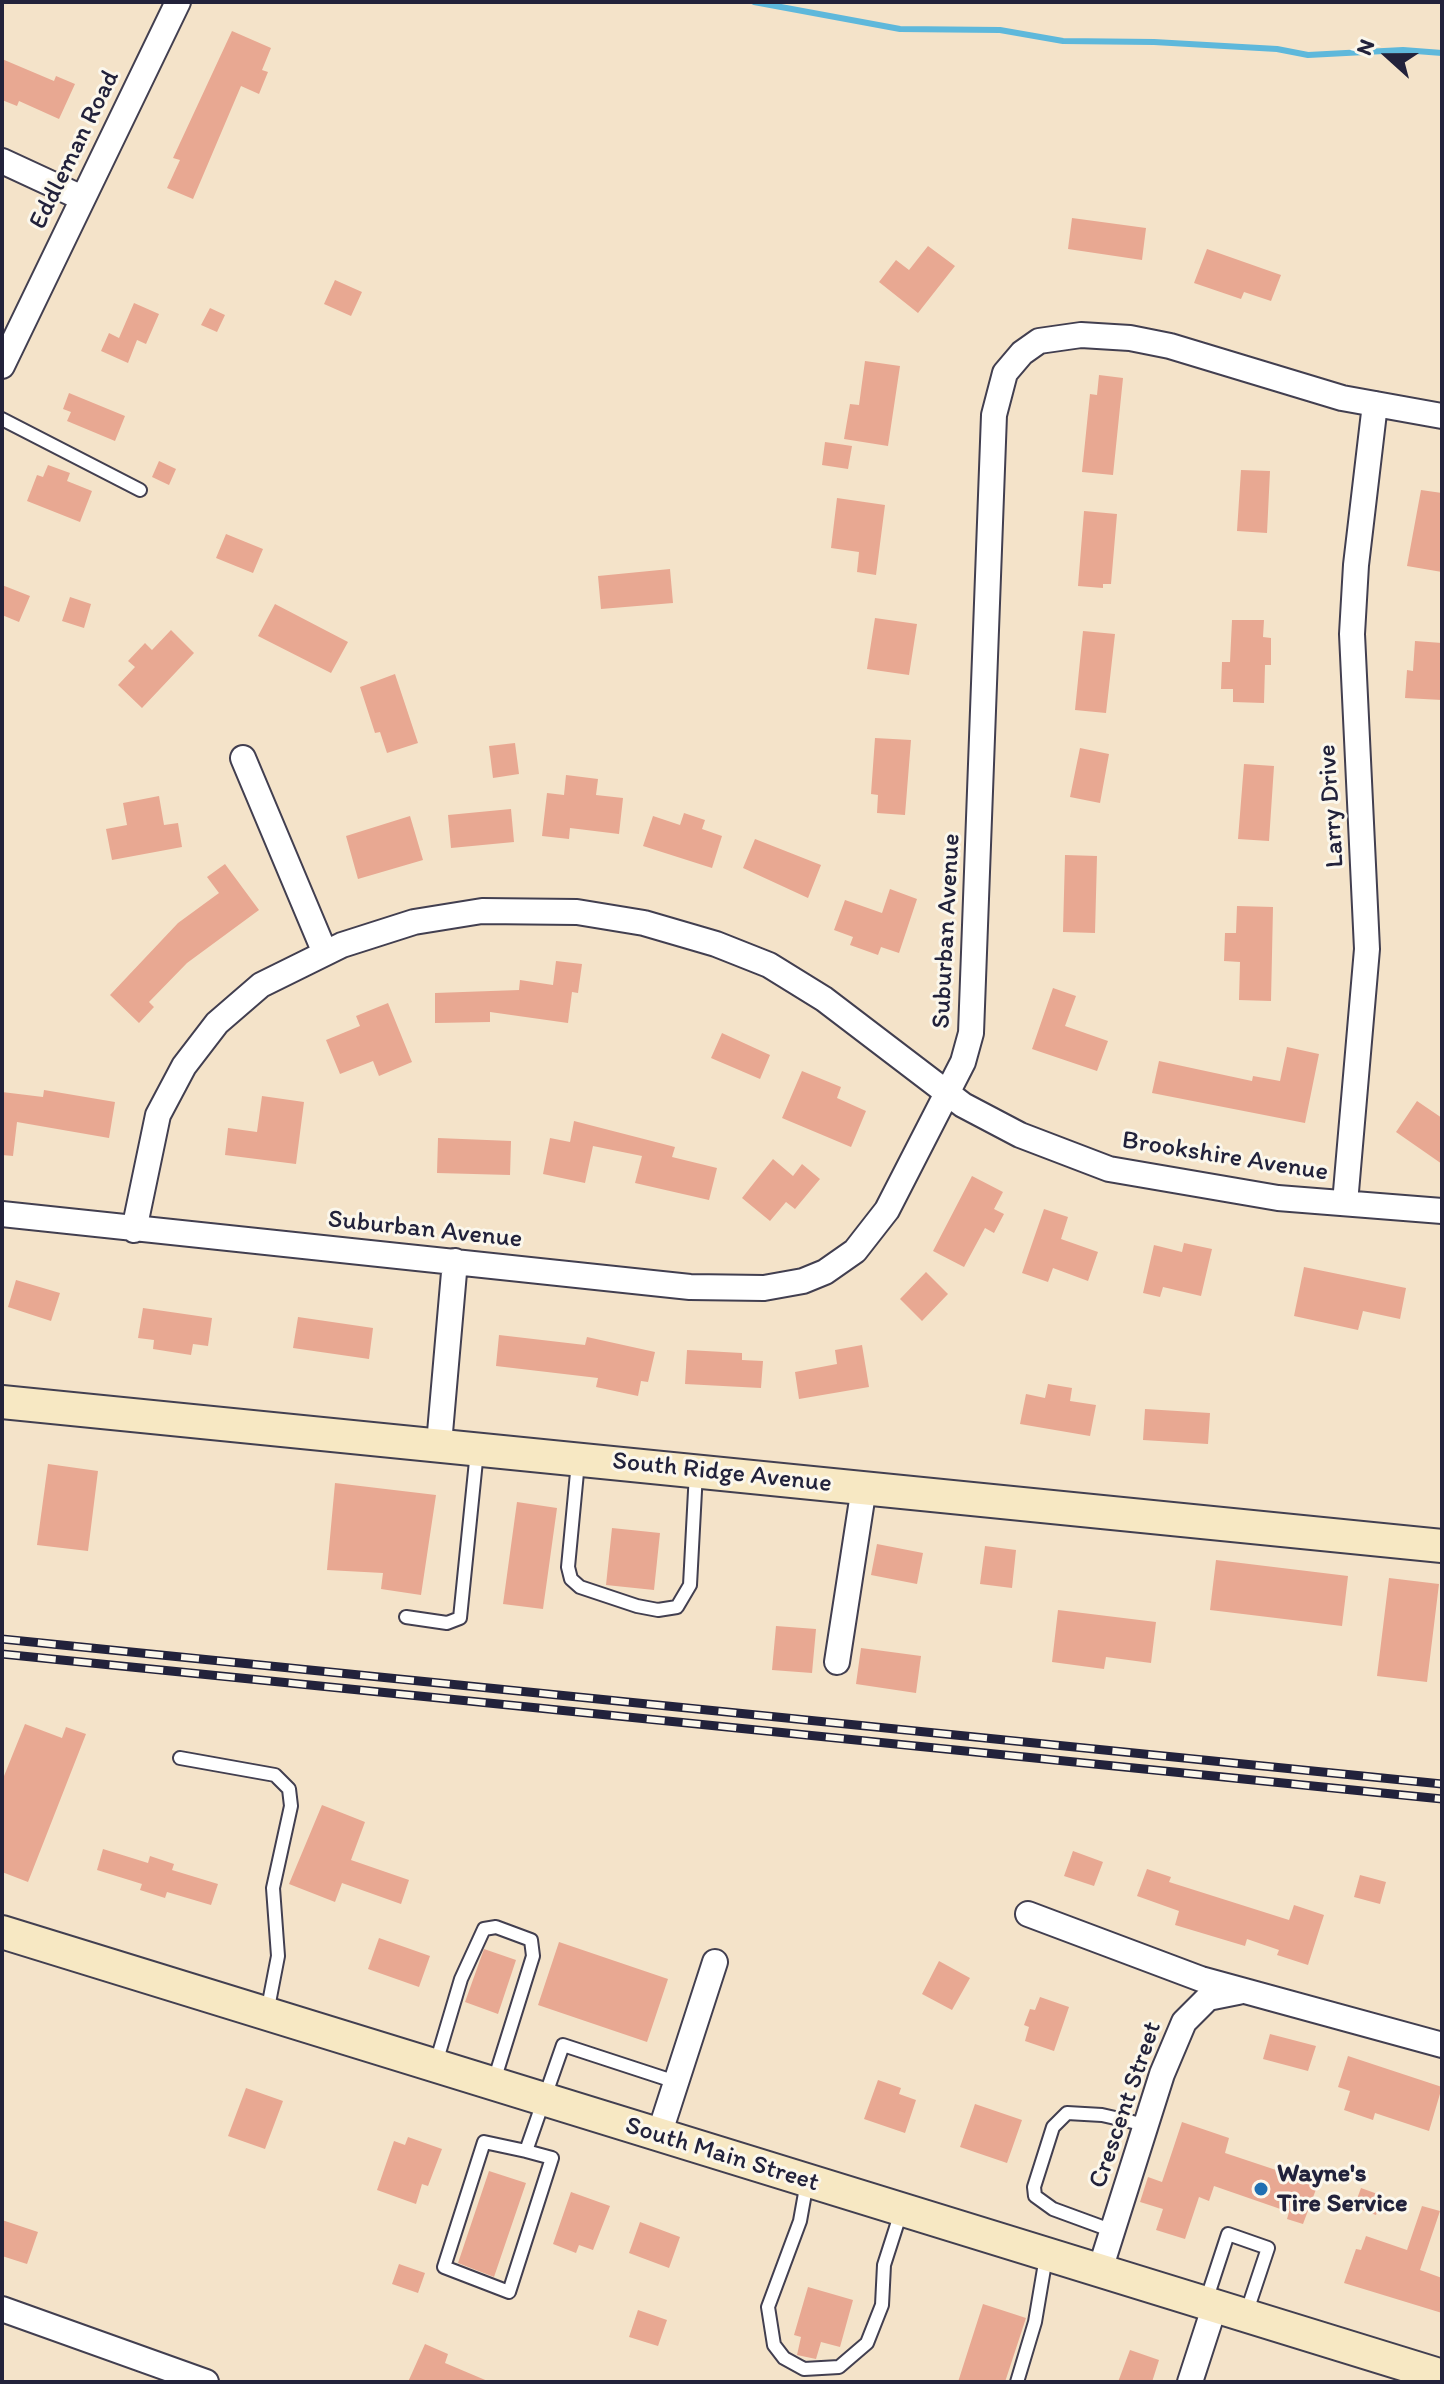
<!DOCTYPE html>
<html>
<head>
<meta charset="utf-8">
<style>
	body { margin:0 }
	#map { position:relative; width:1444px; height:2384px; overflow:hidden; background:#f4e3c9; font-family:Itim,sans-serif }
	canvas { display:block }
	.frame { position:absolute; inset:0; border:4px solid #22223b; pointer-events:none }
	.north { position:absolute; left:1348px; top:16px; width:80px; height:80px; -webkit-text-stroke:6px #fbf7ec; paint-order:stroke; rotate:291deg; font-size:22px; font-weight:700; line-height:32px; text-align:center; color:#22223b }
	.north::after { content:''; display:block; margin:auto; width:28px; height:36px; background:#22223b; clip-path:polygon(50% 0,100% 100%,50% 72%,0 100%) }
</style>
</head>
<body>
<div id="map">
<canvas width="1444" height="2384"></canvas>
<div class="frame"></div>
<div class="north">N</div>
</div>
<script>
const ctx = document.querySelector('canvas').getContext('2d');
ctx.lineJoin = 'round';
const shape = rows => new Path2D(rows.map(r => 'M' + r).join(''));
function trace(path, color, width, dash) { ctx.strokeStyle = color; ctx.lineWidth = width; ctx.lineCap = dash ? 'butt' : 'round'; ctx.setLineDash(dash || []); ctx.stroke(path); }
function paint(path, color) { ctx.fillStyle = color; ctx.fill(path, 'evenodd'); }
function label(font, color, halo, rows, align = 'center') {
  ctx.font = font + ' Itim,sans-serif'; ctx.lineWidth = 6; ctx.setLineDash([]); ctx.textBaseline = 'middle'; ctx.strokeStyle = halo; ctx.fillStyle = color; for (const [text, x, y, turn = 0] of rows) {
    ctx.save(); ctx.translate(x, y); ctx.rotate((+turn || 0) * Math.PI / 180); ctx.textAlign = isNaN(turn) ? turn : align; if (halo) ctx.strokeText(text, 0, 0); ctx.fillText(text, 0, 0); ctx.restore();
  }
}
trace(shape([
	[754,2,900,29,1000,30,1063,41,1154,42,1277,49,1308,55,1403,50,1442,53]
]), '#5eb8db', 6);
paint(shape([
	[232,31,271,48,262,70,268,72,259,94,241,86,193,199,167,188,180,160,173,158],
	[2,59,54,81,56,76,75,84,59,119,19,101,17,106,2,100],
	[1072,218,1146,228,1142,260,1068,249],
	[928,246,955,266,918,313,879,282,896,260,909,270],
	[1207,249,1281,275,1271,301,1244,292,1241,299,1194,283],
	[335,280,362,292,351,316,324,304],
	[134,303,159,314,146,344,137,340,128,363,101,351,109,333,119,338],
	[210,308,225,315,217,332,201,325],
	[865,361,900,366,888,446,844,439,850,404,859,405],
	[1099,375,1123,378,1113,475,1082,472,1090,394,1097,395],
	[69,393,125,416,115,441,67,421,71,412,63,409],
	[825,442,852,446,848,469,822,465],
	[159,461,176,469,169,485,152,477],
	[48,465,70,473,67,481,92,491,80,522,27,501,37,475,43,477],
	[1241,470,1270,471,1267,533,1237,531],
	[1421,490,1442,493,1442,572,1407,566],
	[837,498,885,505,876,575,857,572,859,552,831,548],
	[1084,511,1117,514,1111,584,1103,584,1103,588,1078,586],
	[226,534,263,549,253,573,216,558],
	[670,569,673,603,601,609,598,576],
	[2,585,30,596,19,622,2,615],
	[70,597,91,604,84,628,62,621],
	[275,604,348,642,331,673,258,636],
	[875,618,917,624,909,675,867,669],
	[1232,620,1264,620,1263,637,1271,638,1271,665,1265,665,1264,703,1233,702,1233,689,1221,689,1222,662,1230,662],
	[171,630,194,653,142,708,118,685,135,667,128,661,145,643,152,650],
	[1083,631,1115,634,1106,713,1075,710],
	[1415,641,1442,643,1442,700,1405,698,1407,670,1413,671],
	[395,674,418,743,387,753,380,732,375,733,360,687],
	[875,738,911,740,905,815,877,813,878,795,871,794],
	[515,743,519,774,493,778,489,746],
	[1080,748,1109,754,1100,803,1070,797],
	[1244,764,1274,766,1269,841,1238,839],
	[566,775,598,779,596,795,623,798,619,834,570,828,569,839,542,836,547,793,564,795],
	[159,796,164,825,178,823,182,847,112,860,106,829,127,825,123,803],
	[511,809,514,842,451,848,448,815],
	[684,813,705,820,702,829,722,836,712,868,643,846,653,816,680,825],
	[410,816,423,860,358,879,346,836],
	[755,839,821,865,808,898,743,868],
	[1065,855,1097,856,1095,933,1063,932],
	[225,864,259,910,187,963,149,1002,154,1007,139,1023,110,995,178,923,219,893,207,877],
	[890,889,917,899,899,953,881,947,878,955,850,945,853,937,834,930,845,900,882,913],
	[1237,906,1273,907,1271,1001,1239,1000,1240,962,1224,961,1225,933,1236,933],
	[556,961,582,964,578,993,572,992,568,1023,490,1012,490,1022,435,1023,435,993,519,990,520,980,553,985],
	[1053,988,1076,996,1065,1026,1108,1041,1097,1071,1032,1049],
	[388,1003,412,1062,379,1076,373,1061,340,1074,326,1040,360,1026,356,1016],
	[722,1033,770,1055,760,1079,711,1058],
	[1287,1047,1319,1054,1305,1123,1152,1093,1159,1061,1252,1081,1253,1076,1280,1081],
	[802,1071,841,1087,837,1098,866,1111,851,1147,782,1118],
	[44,1090,115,1102,109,1138,17,1122,13,1156,2,1155,2,1092,43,1097],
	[262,1096,304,1102,296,1164,225,1155,228,1128,257,1132],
	[1417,1101,1442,1118,1442,1164,1396,1132],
	[574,1121,675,1147,672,1157,717,1168,709,1200,635,1183,642,1156,593,1146,585,1183,543,1174,550,1138,570,1142],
	[438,1138,511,1141,510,1175,437,1173],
	[773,1159,793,1176,802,1164,820,1179,795,1209,786,1202,770,1221,742,1198],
	[972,1176,1003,1192,994,1209,1004,1214,994,1233,985,1228,964,1267,933,1251],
	[1044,1209,1068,1217,1061,1239,1098,1252,1088,1281,1053,1268,1048,1282,1022,1273],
	[1184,1243,1212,1249,1201,1296,1163,1287,1160,1297,1143,1293,1154,1245,1182,1252],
	[1304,1267,1406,1288,1400,1319,1363,1311,1358,1330,1294,1316],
	[926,1272,948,1294,922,1321,900,1299],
	[16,1280,60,1293,51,1321,8,1307],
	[143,1308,212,1318,208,1346,193,1344,191,1355,153,1349,154,1340,138,1338],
	[298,1317,373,1328,369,1359,293,1348],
	[499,1335,585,1345,587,1337,655,1352,648,1382,641,1381,638,1396,596,1387,598,1378,496,1366],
	[862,1345,869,1387,799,1399,795,1372,837,1364,835,1350],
	[687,1350,742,1353,742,1360,763,1361,761,1388,685,1384],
	[1048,1384,1072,1388,1070,1401,1096,1405,1090,1436,1020,1424,1026,1394,1045,1398],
	[1145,1409,1210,1413,1208,1444,1143,1440],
	[48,1464,98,1471,88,1551,37,1545],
	[335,1483,436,1495,421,1595,381,1589,383,1573,327,1570],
	[517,1502,557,1508,543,1609,503,1604],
	[612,1528,660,1533,654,1590,606,1585],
	[877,1544,923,1553,917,1584,871,1575],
	[985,1546,1016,1550,1012,1588,980,1584],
	[1216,1560,1348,1576,1342,1626,1210,1610],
	[1389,1578,1439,1584,1427,1682,1377,1676],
	[1058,1610,1156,1622,1151,1663,1106,1657,1104,1669,1052,1662],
	[776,1626,816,1629,812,1673,772,1670],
	[861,1648,921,1656,916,1693,856,1684],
	[25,1724,62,1738,66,1727,86,1734,28,1882,2,1872,2,1781],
	[322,1805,365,1822,351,1860,409,1880,401,1904,342,1883,335,1902,289,1884],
	[103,1849,148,1863,150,1856,174,1864,172,1870,218,1884,211,1905,167,1892,165,1898,140,1890,142,1884,97,1870],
	[1073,1851,1103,1862,1094,1886,1064,1876],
	[1147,1869,1171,1877,1169,1882,1289,1920,1294,1905,1324,1915,1308,1965,1277,1955,1279,1950,1247,1939,1245,1946,1175,1925,1179,1911,1137,1896],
	[1360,1875,1386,1882,1380,1904,1354,1897],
	[379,1938,430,1956,419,1987,368,1969],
	[559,1942,668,1979,647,2042,538,2005],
	[484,1949,516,1960,498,2014,465,2002],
	[939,1961,970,1978,952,2010,922,1994],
	[1040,1997,1069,2007,1054,2051,1025,2041,1029,2027,1024,2025,1030,2009,1035,2010],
	[1270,2034,1316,2046,1308,2071,1263,2059],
	[1348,2056,1442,2087,1429,2131,1375,2113,1373,2120,1344,2110,1350,2091,1338,2087],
	[878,2080,901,2088,899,2094,916,2100,905,2133,864,2119],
	[246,2088,283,2101,265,2149,228,2136],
	[975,2104,1022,2120,1007,2163,960,2147],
	[1182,2122,1229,2138,1225,2153,1318,2184,1303,2224,1287,2219,1289,2212,1214,2186,1209,2201,1199,2197,1185,2239,1156,2230,1163,2209,1140,2202,1148,2177,1162,2182],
	[408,2137,442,2149,428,2186,422,2184,416,2204,377,2190,394,2141,405,2145],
	[489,2171,526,2183,494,2277,458,2263],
	[1361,2188,1383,2196,1376,2215,1354,2207],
	[571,2192,610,2206,593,2250,579,2245,576,2253,553,2244],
	[1422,2206,1440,2211,1420,2270,1442,2278,1442,2313,1344,2283,1356,2249,1361,2250,1366,2236,1407,2250],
	[2,2220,38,2232,27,2264,2,2256],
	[640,2222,680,2237,669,2268,629,2253],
	[399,2264,425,2273,418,2293,392,2284],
	[808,2287,853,2300,840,2347,821,2342,816,2359,797,2355,801,2337,794,2335],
	[983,2304,1026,2318,1005,2382,958,2382],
	[638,2310,667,2320,658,2346,629,2337],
	[425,2344,448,2354,445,2363,490,2382,408,2382],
	[1130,2350,1159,2360,1152,2382,1118,2382]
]), '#e8a892');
const lane = shape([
	[2,419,140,490],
	[578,1462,568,1567,571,1579,580,1587,637,1606,658,1610,677,1607,690,1585,696,1472],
	[406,1617,447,1623,460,1618,477,1451],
	[180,1758,275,1775,289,1789,291,1806,273,1888,278,1956,267,2013],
	[436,2063,461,1979,484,1929,496,1927,531,1940,533,1956,493,2084],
	[526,2151,484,2142,444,2267,509,2292,552,2158,526,2151,563,2045,676,2082],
	[807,2182,800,2221,768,2307,774,2345,784,2358,804,2369,839,2367,867,2343,882,2305,884,2265,901,2212],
	[1113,2231,1053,2209,1035,2196,1034,2187,1053,2127,1067,2113,1102,2115,1146,2125],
	[1206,2301,1228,2234,1268,2248,1246,2314],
	[1017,2382,1035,2322,1046,2257]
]);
const street = shape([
	[2,161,82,198],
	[2,366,178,2],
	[243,758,325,953],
	[1345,1203,1367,949,1352,634,1356,565,1375,404],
	[2,1214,690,1287,764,1288,803,1281,825,1272,855,1251,887,1210,963,1062,971,1033,994,415,1005,373,1022,353,1039,341,1081,335,1130,338,1170,346,1342,398,1442,416],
	[134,1230,158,1115,184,1066,217,1023,261,985,342,945,414,922,482,911,577,912,644,923,716,944,769,965,824,999,963,1105,1020,1135,1109,1169,1278,1198,1442,1211],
	[439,1444,455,1261],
	[837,1662,864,1487],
	[1028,1914,1201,1979,1442,2045],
	[659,2135,715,1962],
	[1099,2273,1162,2074,1184,2022,1208,1998,1238,1992],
	[2,2309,206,2382],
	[1190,2382,1214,2308]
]);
const secondary = shape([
	[2,1402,1442,1546],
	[2,1932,1442,2376]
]);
trace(lane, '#423f50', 16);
trace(street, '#423f50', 28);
trace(secondary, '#423f50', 36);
trace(lane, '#fff', 12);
trace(street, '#fff', 24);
trace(secondary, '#f7e8c3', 32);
const rail = shape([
	[2,1639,1442,1784],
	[2,1654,1442,1799]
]);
trace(rail, '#22223b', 9);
trace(rail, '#fbf7ec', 6, [18]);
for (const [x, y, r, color] of [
	[1261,2189,8,"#1f6fb2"]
]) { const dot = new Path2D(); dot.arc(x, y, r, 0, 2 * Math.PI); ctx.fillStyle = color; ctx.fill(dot); trace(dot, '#fbf7ec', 3); }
label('26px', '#22223b', '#fbf7ec', [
	["Eddleman Road",75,150,-64],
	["Larry Drive",1332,806,-94],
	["Suburban Avenue",947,931,-87],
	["Brookshire Avenue",1225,1157,9],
	["Suburban Avenue",425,1230,6],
	["South Ridge Avenue",722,1473,6],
	["Crescent Street",1126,2105,-71],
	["South Main Street",722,2155,17]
]);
label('bold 26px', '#22223b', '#fbf7ec', [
	["Wayne's",1277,2174],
	["Tire Service",1277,2204]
], 'left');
</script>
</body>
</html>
